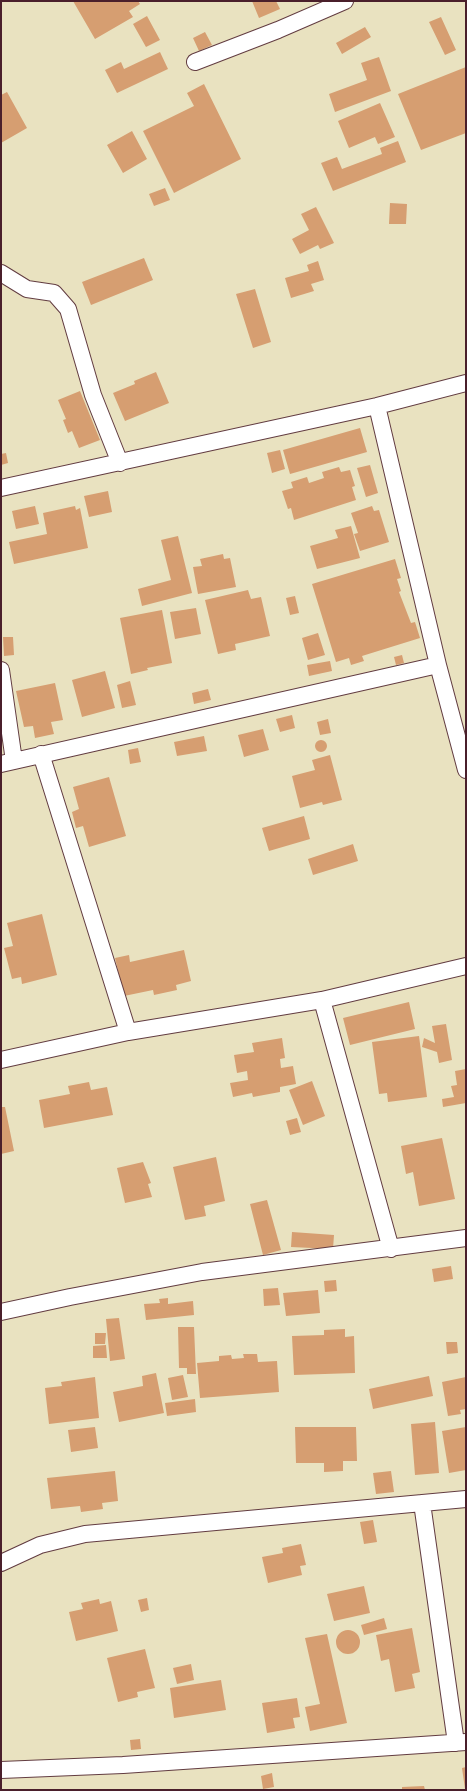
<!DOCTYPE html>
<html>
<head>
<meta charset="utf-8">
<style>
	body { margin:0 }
	#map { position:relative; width:467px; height:1791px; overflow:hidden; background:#e9e2c0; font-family:Kalam,sans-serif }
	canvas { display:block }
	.frame { position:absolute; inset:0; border:2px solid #4a1f2b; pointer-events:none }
</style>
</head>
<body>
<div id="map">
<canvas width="467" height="1791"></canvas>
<div class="frame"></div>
</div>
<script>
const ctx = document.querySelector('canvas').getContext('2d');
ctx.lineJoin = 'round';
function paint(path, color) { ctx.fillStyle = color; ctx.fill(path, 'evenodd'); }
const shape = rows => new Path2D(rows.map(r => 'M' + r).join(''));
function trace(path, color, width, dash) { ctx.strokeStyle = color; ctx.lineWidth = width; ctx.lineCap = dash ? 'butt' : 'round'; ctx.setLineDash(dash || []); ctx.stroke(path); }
paint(shape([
	[73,1,138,1,140,4,129,11,133,17,95,39],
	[252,1,276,1,280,9,259,18],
	[147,16,160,40,146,47,133,24],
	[441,17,456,50,445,55,429,22],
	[365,27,371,37,342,54,336,43],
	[205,32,212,45,199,51,193,38],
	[160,52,168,69,117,93,105,70,121,62,124,69],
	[379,57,391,91,335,112,329,94,367,80,361,63],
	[466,67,466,133,421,150,398,94],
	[204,84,241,159,174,193,143,131,194,106,187,93],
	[7,92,27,128,1,143,1,95],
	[380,103,395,137,378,144,375,137,349,148,338,121],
	[132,131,147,159,123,173,107,145],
	[398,141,406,162,333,191,321,163,337,157,342,169,382,154,380,148],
	[165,188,170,200,154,206,149,194],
	[390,203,407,204,406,224,389,224],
	[316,207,334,243,320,249,318,245,300,254,292,239,309,230,301,214],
	[144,258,153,280,91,305,82,282],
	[318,261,324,280,311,284,314,291,291,298,285,278,309,271,307,265],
	[255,289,271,342,253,348,236,294],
	[156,372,169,403,125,421,113,393,135,384,134,381],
	[80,391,100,440,79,448,72,431,68,433,63,420,66,419,58,400],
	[360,428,367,452,290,474,283,450],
	[280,450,285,469,272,473,267,453],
	[6,453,8,463,1,465,1,454],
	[370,465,378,493,366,497,357,468],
	[339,467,341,472,350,470,355,486,352,487,356,500,294,520,291,508,288,509,282,491,293,488,291,482,307,477,309,483,324,478,322,472],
	[108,491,112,512,89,517,84,496],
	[35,506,39,524,16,529,12,511],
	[75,506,76,510,80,508,88,548,14,564,9,542,47,534,43,513],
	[372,506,374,511,379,510,389,542,360,551,354,534,358,533,351,513],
	[351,526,360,558,317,569,310,546,338,538,335,530],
	[178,536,192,593,142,606,138,589,171,580,161,540],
	[223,554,224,559,230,558,236,587,198,594,193,567,202,566,200,559],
	[395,559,401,578,397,579,401,591,399,592,411,623,415,622,420,638,362,656,364,661,351,665,349,658,336,662,312,584],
	[248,590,251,599,261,597,270,636,235,644,236,650,218,654,205,600],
	[295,596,299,613,290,615,286,598],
	[196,608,201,634,175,639,170,612],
	[162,610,172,663,147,668,148,670,131,674,120,618],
	[318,633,325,655,308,660,302,638],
	[3,637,13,637,14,655,4,656],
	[402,655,404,663,396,665,394,657],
	[330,661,332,671,309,676,307,665],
	[105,671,115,708,82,717,72,680],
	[130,681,136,705,122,708,117,685],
	[55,683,63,720,51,722,54,734,35,738,33,726,24,727,16,691],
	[208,689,211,700,194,704,192,693],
	[292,715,295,728,280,732,276,719],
	[328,719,331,733,320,735,317,722],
	[263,729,269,750,244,757,238,735],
	[204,736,207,751,177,756,174,742],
	'315 746a6 6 0 1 1 12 0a6 6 0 1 1-12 0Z',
	[138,748,141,762,130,764,128,750],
	[330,755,342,800,323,805,322,802,300,808,292,776,315,770,312,760],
	[109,777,126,836,89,847,83,826,76,828,72,812,79,809,73,787],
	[304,816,310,839,269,851,262,828],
	[353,844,358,861,313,875,308,859],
	[42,914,57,975,22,984,21,977,12,979,4,948,13,946,7,923],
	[184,950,191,981,176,985,177,990,154,995,153,990,124,996,115,958,129,955,130,962],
	[409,1002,415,1029,350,1045,343,1018],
	[446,1024,452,1060,439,1063,437,1052,422,1047,424,1038,435,1043,432,1026],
	[419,1036,427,1097,388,1102,387,1093,379,1094,372,1042],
	[282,1038,285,1058,280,1059,281,1068,293,1066,296,1084,280,1087,280,1092,253,1097,252,1093,233,1097,230,1083,248,1080,247,1071,237,1073,234,1055,254,1052,252,1043],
	[466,1069,466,1103,443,1107,442,1099,454,1097,451,1086,457,1085,455,1071],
	[312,1081,325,1116,303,1125,289,1090],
	[89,1082,91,1090,107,1087,113,1115,44,1128,39,1100,70,1094,68,1086],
	[1,1107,5,1107,14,1151,1,1154],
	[297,1118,301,1132,290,1135,286,1121],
	[442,1138,455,1199,419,1206,413,1172,406,1174,401,1146],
	[216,1157,225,1201,204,1206,206,1216,185,1220,173,1167],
	[143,1162,151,1183,148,1184,152,1197,125,1203,117,1168],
	[267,1200,281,1250,263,1255,250,1204],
	[292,1232,334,1235,333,1249,291,1247],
	[451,1266,453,1279,434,1282,432,1269],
	[336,1280,337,1291,325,1292,324,1281],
	[278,1288,280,1305,264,1306,263,1289],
	[318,1290,320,1313,286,1316,283,1293],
	[168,1298,168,1304,193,1301,194,1315,146,1320,144,1304,160,1303,159,1299],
	[119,1318,125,1359,110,1361,106,1319],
	[178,1327,194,1327,196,1374,187,1374,187,1368,179,1368],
	[345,1329,345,1337,354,1336,355,1373,294,1375,292,1336,324,1335,324,1330],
	[95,1333,106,1333,105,1344,95,1344],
	[446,1342,457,1342,458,1353,447,1354],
	[106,1345,107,1358,93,1358,93,1346],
	[243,1354,257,1354,258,1362,277,1361,279,1392,200,1398,197,1363,219,1361,219,1356,231,1355,232,1359,244,1358],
	[156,1373,164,1413,119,1422,113,1392,143,1386,142,1376],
	[183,1375,188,1397,172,1400,168,1378],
	[429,1376,433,1396,373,1409,369,1389],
	[95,1377,99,1418,49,1424,45,1388,62,1386,61,1382],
	[466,1377,466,1409,460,1410,461,1414,448,1416,442,1382],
	[195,1399,196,1412,167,1416,165,1403],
	[435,1422,439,1473,415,1475,411,1424],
	[95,1427,98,1448,71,1452,68,1430],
	[295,1427,356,1427,357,1461,343,1461,343,1471,324,1472,324,1463,296,1463],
	[466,1427,466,1470,449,1473,442,1431],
	[115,1471,118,1501,102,1503,103,1509,81,1512,80,1506,51,1509,47,1478],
	[391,1471,394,1492,376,1494,373,1473],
	[373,1520,377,1542,364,1544,360,1522],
	[301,1544,306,1565,300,1566,302,1575,268,1583,262,1557,283,1553,282,1548],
	[364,1586,370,1613,334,1621,327,1594],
	[147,1598,149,1610,141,1612,138,1600],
	[99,1599,100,1604,111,1601,118,1631,76,1641,69,1612,83,1609,81,1603],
	[384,1618,387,1629,364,1635,361,1625],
	[412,1628,420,1672,412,1674,415,1688,395,1692,389,1659,381,1661,376,1635],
	'336 1642a12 12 0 1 1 24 0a12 12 0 1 1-24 0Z',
	[327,1634,347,1723,310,1731,305,1707,320,1704,305,1638],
	[145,1649,155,1688,137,1692,138,1697,118,1702,107,1658],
	[191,1664,194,1680,177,1684,173,1668],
	[221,1680,226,1710,174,1718,170,1688],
	[297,1698,300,1717,293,1718,295,1728,267,1733,262,1703],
	[140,1739,141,1749,131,1750,130,1740],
	[466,1767,466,1788,465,1789,462,1768],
	[272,1773,274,1787,263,1789,261,1776],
	[424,1786,425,1790,402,1790,402,1787]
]), '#d69e71');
const minor = shape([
	[195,62,278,30,345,1],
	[1,273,27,289,54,293,68,309,93,395,120,463],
	[1,488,377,406,466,383],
	[438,665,466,770],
	[1,670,14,761],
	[41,754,128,1032],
	[1,764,438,665,377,406],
	[322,1000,391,1249],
	[1,1060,128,1032,322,1000,466,966],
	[1,1312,70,1297,202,1272,466,1238],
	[422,1503,456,1743],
	[1,1563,40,1545,85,1534,466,1499],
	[1,1770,123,1765,466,1742]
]);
trace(minor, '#623c41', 18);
trace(minor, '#fff', 16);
</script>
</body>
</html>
